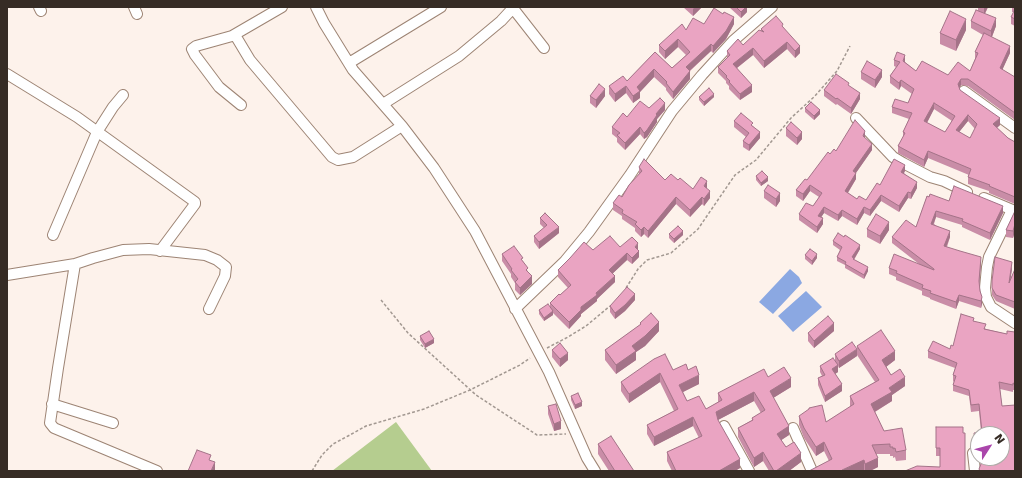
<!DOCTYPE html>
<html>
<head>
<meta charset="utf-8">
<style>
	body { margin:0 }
	#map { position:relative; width:1022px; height:478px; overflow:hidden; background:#fdf2eb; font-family:"DejaVu Sans",sans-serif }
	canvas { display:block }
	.frame { position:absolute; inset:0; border:8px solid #362c25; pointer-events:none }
	.north { position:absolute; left:970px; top:426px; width:40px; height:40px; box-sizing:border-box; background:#fff; border:1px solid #afaba8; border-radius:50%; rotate:54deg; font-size:11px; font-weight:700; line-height:16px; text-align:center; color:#362c25 }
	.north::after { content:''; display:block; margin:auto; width:14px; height:18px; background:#aa46ab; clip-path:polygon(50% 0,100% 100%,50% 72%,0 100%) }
</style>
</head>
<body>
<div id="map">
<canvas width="1022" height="478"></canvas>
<div class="frame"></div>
<div class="north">N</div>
</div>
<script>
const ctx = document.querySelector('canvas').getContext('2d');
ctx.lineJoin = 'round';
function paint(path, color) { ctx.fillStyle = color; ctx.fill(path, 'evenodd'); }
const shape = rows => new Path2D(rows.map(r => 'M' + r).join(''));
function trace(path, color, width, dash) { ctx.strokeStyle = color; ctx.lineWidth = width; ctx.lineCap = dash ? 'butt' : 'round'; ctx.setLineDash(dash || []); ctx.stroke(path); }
paint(shape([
	[396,422,432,471,332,471]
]), '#b5cd8f');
paint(shape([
	[790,269,799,277,802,283,773,314,759,302],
	[806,291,822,307,793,332,778,316]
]), '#8ba8e2');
const minor = shape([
	[39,7,41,11],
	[134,7,137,14],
	[316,7,324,23,353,70,402,126,434,168,475,231,549,372,587,458,595,471],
	[512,7,544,48],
	[235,35,250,60,332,157,338,160,353,157,402,126],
	[349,63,441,7],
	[7,74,77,117,195,202,195,204,160,251],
	[964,91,1015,128],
	[383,104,459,56,501,21,513,8],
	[241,105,219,87,195,55,192,49,196,46,232,36,282,7],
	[856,118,893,157,903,163,930,177,944,181,967,192],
	[984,198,1015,211],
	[1012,210,989,257,987,267,985,288,986,297,991,307,1015,323],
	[53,235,97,132,113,107,123,95],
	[75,264,58,368,50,423,54,428,157,471],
	[7,275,75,264,93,258,123,250,149,249,205,255,217,260,226,267,225,276,209,309],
	[515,309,565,261,589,232,630,175,672,111,702,75,733,41,772,7],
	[52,404,113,423],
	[724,426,749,471],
	[793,428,812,471],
	[973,453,975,471]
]);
trace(minor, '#9d8474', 12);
trace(shape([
	[626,288,638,269,647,260,671,253,698,229,735,175,756,160,791,118,815,96,837,71,850,46],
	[381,300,408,333,476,395,537,435,566,434],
	[547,348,568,337,586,326,610,306],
	[312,471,322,455,333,444,348,436,366,426,424,409,470,390,520,365,530,358]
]), '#a29891', 1.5, [3, 2]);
trace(minor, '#fff', 10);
paint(shape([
	[683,7,702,7,693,16],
	[729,7,747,7,747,12,741,18],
	[978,7,988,7,985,14,996,26,992,37,1010,53,1002,70,1015,77,1015,120,968,86,961,85,959,88,960,90,1000,125,997,128,1008,138,1015,142,1015,204,989,193,989,191,968,184,968,177,969,175,928,158,924,167,898,153,898,146,903,138,903,132,909,119,892,113,892,107,908,103,912,94,901,86,899,90,890,83,890,76,896,67,894,66,894,60,905,62,916,71,948,75,970,71,975,59,975,52,983,35,971,28,971,21,978,11],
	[934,109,952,121,945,132,927,123],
	[968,121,975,129,970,138,959,132],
	[1012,7,1015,7,1015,26,1011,24,1011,17,1014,12,1012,12],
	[704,24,734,24,726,39,713,53,711,51,690,71,690,79,673,99,666,90,666,88,654,77,640,92,640,98,633,103,626,93,615,102,609,94,609,86,627,81,655,52,672,68,686,55,678,47,665,59,659,52,659,45,686,30],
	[783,27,800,53,795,58,787,49,764,68,753,55,737,68,752,92,740,100,729,89,729,86,726,83,726,81,718,73,718,67,727,58,727,51,743,45,761,31,761,29],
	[966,30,956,51,940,44,940,33],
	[861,72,882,77,875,88,861,79],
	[849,86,860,99,851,114,837,104,836,105,824,96,824,90],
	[590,96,605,96,596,108,590,103],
	[699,97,714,97,704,106,699,100],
	[649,108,665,110,657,119,657,122,647,137,644,139,640,134,625,150,617,142,617,138,612,134,612,127,627,117],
	[805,108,820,114,814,120,805,112],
	[734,121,753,126,760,138,749,151,743,147,743,141,746,137,734,127],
	[786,128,802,139,797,145,786,136],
	[865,137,865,138,872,150,856,173,856,179,848,193,857,199,866,200,880,185,905,171,904,173,917,188,911,199,908,198,899,212,881,201,870,216,864,213,857,225,842,216,838,221,824,213,821,217,823,224,817,233,799,220,799,214,813,206,819,197,810,191,803,201,796,196,796,190,807,180,830,154],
	[639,167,665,180,678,180,693,189,707,188,707,189,710,198,704,206,702,204,690,217,676,204,648,238,644,234,641,237,635,231,635,228,622,219,622,216,613,210,613,203,622,197,639,174],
	[756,176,768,181,761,186,756,180],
	[764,191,780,201,776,207,764,198],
	[927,196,1003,213,990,240,962,227,962,225,936,217,934,224,950,237,947,247,981,263,979,284,982,304,981,308,959,301,956,309,930,299,930,298,922,295,922,291,896,280,896,277,889,274,889,268,919,264,892,243,892,237,916,227],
	[1015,211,1015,231,1013,238,1006,237,1006,230],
	[540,218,559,233,539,249,534,242,534,236,544,228,540,224],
	[867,229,889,230,880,244,867,237],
	[669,234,683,235,674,243,669,238],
	[833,241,860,249,854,260,868,271,864,279,845,268,845,265,837,261,837,257,840,250,833,245],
	[620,247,638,250,639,257,632,264,627,260,613,273,615,282,597,299,597,301,581,314,581,316,569,329,553,313,553,315,544,321,539,314,539,310,550,307,550,303,560,295,568,288,558,277,558,270,593,250],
	[502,254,523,261,528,272,532,284,520,295,515,290,515,283,511,277,511,274,502,261],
	[805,255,817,258,812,265,805,259],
	[1012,269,1010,280,1015,269,1015,309,996,301,992,295,992,281],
	[635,300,625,311,615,319,610,312,610,306],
	[974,321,986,329,1007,334,1015,332,1015,390,1013,390,1013,392,1000,389,1002,406,1015,471,979,471,979,469,981,465,980,458,1002,458,978,434,978,449,975,447,974,439,974,433,981,432,979,411,971,412,969,396,953,391,953,385,954,382,953,381,953,375,955,368,928,358,928,351,950,349,953,346],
	[640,323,659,331,645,346,636,352,636,360,616,374,605,360,605,350,640,325],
	[834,331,814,348,808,341,808,333],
	[420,336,434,343,425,348,420,340],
	[857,346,895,360,886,367,891,375,905,386,892,395,892,401,875,412,884,431,906,450,906,460,896,461,895,457,893,458,893,456,890,456,890,454,876,454,878,467,870,471,864,471,864,470,829,461,824,451,816,456,804,438,799,425,799,416,826,422,850,407,850,396,875,382,857,355],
	[552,350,568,360,560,367,552,357],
	[835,354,857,356,839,368,838,366,838,372,835,374,842,391,825,402,818,385,818,378,822,376,820,372,820,366,835,360],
	[673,370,688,370,699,384,683,392,687,401,706,409,718,402,718,393,768,377,791,387,773,398,789,435,781,440,786,447,801,462,789,471,769,471,763,461,754,467,738,437,738,428,752,420,752,418,761,413,754,401,718,420,740,468,735,471,672,471,667,461,667,452,699,438,693,426,654,446,647,434,647,425,674,411,660,382,629,403,621,391,621,382],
	[571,396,582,406,575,409,571,400],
	[548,406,561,429,554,431,548,414],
	[936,427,965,471,940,467,940,456,936,456],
	[598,444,634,471,609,471,598,454]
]), '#c98da7');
paint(shape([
	[695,7,702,7,693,16,693,9],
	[746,7,747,7,747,12,741,18,741,12],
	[984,7,988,7,984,15],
	[734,17,734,24,726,39,713,53,713,46],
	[996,18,996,26,991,39,991,31],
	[966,19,966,30,956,51,956,40],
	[678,39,678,47,665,59,665,51],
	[787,42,787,49,764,68,764,61],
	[711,44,711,51,686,74,686,67],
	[800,46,800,53,795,58,795,51],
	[1010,46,1010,53,1000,75,1000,68],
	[753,48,753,55,733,71,733,64],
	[905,55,905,62,903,67,903,61],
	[654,69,654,77,640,92,640,98,633,103,633,96,637,87],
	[882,70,882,77,875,88,875,80],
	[690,71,690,79,673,99,673,92],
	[961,79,961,85,958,91,958,84],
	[901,80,901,86,899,90,899,83],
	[752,85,752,92,740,100,740,94],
	[626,86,626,93,615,102,615,94],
	[605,89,605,96,596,108,596,100],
	[860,93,860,99,851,114,851,108],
	[714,94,714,97,704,106,704,102],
	[665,103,665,110,657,119,657,122,647,137,644,139,644,133,656,114],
	[934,103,934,109,924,128,924,121],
	[820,110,820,114,814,120,814,116],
	[968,115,968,121,956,136,956,130],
	[1000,118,1000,125,993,131,993,124],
	[640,127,640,134,625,150,625,143],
	[865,131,865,137,863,142,863,136],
	[760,132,760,138,749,151,749,145],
	[802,132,802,139,797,145,797,138],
	[872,144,872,150,853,177,853,171],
	[928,151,928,158,924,167,924,160],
	[905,165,905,171,901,178,901,172],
	[856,173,856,179,845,197,845,191],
	[768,177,768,181,761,186,761,183],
	[707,181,707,188,704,193,704,186],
	[917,182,917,188,911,199,911,193],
	[810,185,810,191,803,201,803,194],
	[710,191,710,198,704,206,704,199],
	[908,192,908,198,899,212,899,206],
	[780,193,780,201,776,207,776,199],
	[881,195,881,201,870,216,870,210],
	[676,197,676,204,648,238,648,231],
	[702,197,702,204,690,217,690,210],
	[1003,206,1003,213,990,240,990,233],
	[824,207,824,213,818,222,818,216],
	[864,207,864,213,857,225,857,219],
	[842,210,842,216,838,221,838,215],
	[936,211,936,217,931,230,931,224],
	[823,218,823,224,817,233,817,227],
	[889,222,889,230,880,244,880,236],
	[1015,224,1015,231,1013,238,1013,231],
	[559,227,559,233,539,249,539,242],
	[644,227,644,234,641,237,641,230],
	[683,231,683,235,674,243,674,239],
	[950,231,950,237,944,252,944,246],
	[638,243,638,250,635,247],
	[860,245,860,249,854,259,854,262,852,257],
	[639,251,639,257,632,264,632,258],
	[627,253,627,260,609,277,609,270],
	[817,254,817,258,812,265,812,261],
	[981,257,981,263,979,288,979,281],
	[1012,262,1012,269,1009,290,1009,283],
	[868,267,868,271,864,279,864,275],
	[532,276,532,284,520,295,520,288],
	[615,276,615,282,597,299,597,301,581,314,581,316,569,329,569,322,581,307],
	[635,294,635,300,625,311,615,319,615,313],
	[959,295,959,301,956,309,956,302],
	[982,297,982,304,981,308,981,301],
	[553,311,553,315,544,321,544,318],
	[659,322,659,331,645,346,636,352,636,360,616,374,616,365,632,346],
	[834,323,834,331,814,348,814,341],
	[434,339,434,343,425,348,425,344],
	[857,349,857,356,839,368,839,361],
	[895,351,895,360,882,370,882,360],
	[568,353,568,360,560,367,560,359],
	[838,365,838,372,832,376,832,369],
	[660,373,660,382,629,403,629,394],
	[699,375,699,384,679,394,679,385],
	[905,377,905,386,892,395,892,401,871,414,871,404,889,388],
	[791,378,791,387,770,400,770,391],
	[842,384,842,391,825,402,825,396],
	[754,392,754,401,716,421,716,412],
	[582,402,582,406,575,409,575,405],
	[693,417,693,426,654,446,654,437],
	[561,421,561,429,554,431,554,424],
	[789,426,789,435,777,443,777,434],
	[824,442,824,451,816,456,816,447],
	[763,452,763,461,754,467,754,458],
	[801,453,801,462,789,471,776,471],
	[878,458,878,467,870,471,865,471,865,464],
	[740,459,740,468,735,471,718,471],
	[864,460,864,470,861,471,842,471,842,470],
	[215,462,215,471,211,471]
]), '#a47388');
const building = shape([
	[736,7,746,7,741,12,736,7],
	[714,8,723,14,724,12,734,17,726,31,713,46,711,44,686,67,690,71,673,92,666,83,667,82,654,69,637,87,640,91,633,96,626,86,615,94,609,86,623,76,627,81,655,52,672,68,690,52,678,39,665,51,659,45,682,24,686,30,693,18,704,24,714,8],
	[1015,9,1015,19,1011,17,1015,9],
	[976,10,996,18,991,31,971,21,976,10],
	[950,11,966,19,956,40,940,33,950,11],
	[776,16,783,24,782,26,800,46,795,51,787,42,764,61,753,48,733,64,752,85,740,94,729,82,730,81,726,77,727,76,718,67,730,55,727,51,738,39,743,45,759,30,764,32,761,29,776,16],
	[984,33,1010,46,1000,68,1015,77,1015,113,968,79,961,79,958,84,960,90,1000,118,993,124,1008,138,1015,142,1015,197,989,186,990,185,968,177,971,169,928,151,924,160,898,146,905,133,903,132,912,113,892,107,895,99,908,103,914,89,901,80,899,83,890,76,900,62,894,60,897,52,905,55,903,61,916,71,922,61,948,75,958,62,970,71,978,53,975,52,984,33],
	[934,103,955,116,945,132,924,121,934,103],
	[968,115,977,124,970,138,956,130,968,115],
	[867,61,882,70,875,80,861,72,867,61],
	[836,74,849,83,848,85,860,93,851,108,837,98,836,99,824,90,836,74],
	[599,84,605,89,596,100,590,96,599,84],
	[709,88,714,94,704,102,699,97,709,88],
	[660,98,665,103,656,114,657,115,647,130,644,133,640,127,625,143,617,135,620,133,612,127,623,113,627,117,640,101,649,108,660,98],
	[811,102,820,110,814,116,805,108,811,102],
	[741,113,753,123,751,125,760,132,749,145,743,141,749,133,734,121,741,113],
	[855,120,865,131,863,136,872,144,853,171,856,173,845,191,857,199,859,196,866,200,877,183,880,185,894,159,905,165,901,172,917,182,911,193,908,192,899,206,881,195,870,210,864,207,857,219,842,210,838,215,824,207,818,216,823,218,817,227,799,214,806,203,813,206,822,193,810,185,803,194,796,190,805,179,807,180,828,152,830,154,834,149,836,151,855,120],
	[791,122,802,132,797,138,786,128,791,122],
	[644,159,665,180,671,174,678,180,680,178,693,189,701,177,707,181,704,186,710,191,704,199,702,197,690,210,676,197,648,231,644,227,641,230,635,224,637,222,622,213,623,210,613,203,619,195,622,197,629,185,642,171,639,167,644,159],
	[762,171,768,177,761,183,756,176,762,171],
	[768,185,780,193,776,199,764,191,768,185],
	[954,186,1003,206,990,233,962,221,963,219,936,211,931,224,950,231,944,246,960,251,981,257,979,281,980,291,982,297,981,301,959,295,956,302,930,293,931,291,922,288,923,285,896,273,897,271,889,268,894,254,934,270,934,269,892,237,906,220,916,227,927,196,929,197,930,194,949,201,954,186],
	[1015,211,1015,224,1013,231,1006,230,1015,211],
	[545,213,559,227,539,242,534,236,547,225,540,218,545,213],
	[876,214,889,222,880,236,867,229,876,214],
	[678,226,683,231,674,239,669,234,678,226],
	[838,233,844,237,845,235,860,245,852,257,854,258,853,259,868,267,864,275,845,264,846,262,837,257,842,247,833,241,838,233],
	[610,236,620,247,632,237,638,243,635,247,639,251,632,258,627,253,609,270,615,276,596,293,597,295,581,307,581,310,569,322,550,303,559,294,560,295,571,285,558,270,570,258,584,242,593,250,610,236],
	[514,246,523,258,521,259,528,268,526,270,532,276,520,288,515,282,518,279,511,270,512,269,502,254,514,246],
	[810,249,817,254,812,261,805,255,810,249],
	[995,257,1012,262,1009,283,1015,269,1015,302,996,295,992,288,992,281,995,257],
	[627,287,635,294,625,305,615,313,610,306,627,287],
	[548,304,553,311,544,318,539,310,548,304],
	[651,313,659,322,645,336,632,346,636,351,616,365,605,350,641,324,640,323,651,313],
	[961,314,974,318,973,321,986,324,984,329,1007,334,1007,331,1015,332,1015,384,1013,383,1013,385,999,382,1002,406,1015,405,1015,471,980,471,979,469,981,464,981,458,1002,458,1002,434,978,434,978,442,975,440,974,433,982,432,979,404,971,405,969,390,953,385,956,376,953,375,957,363,928,351,933,341,950,349,951,345,953,346,961,314],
	[828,316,834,323,814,341,808,333,828,316],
	[881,330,895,351,882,360,891,375,900,369,905,377,889,388,892,392,871,404,884,431,902,428,906,450,896,452,895,448,893,449,893,447,890,447,890,444,872,445,878,458,865,464,864,460,842,470,843,471,809,471,832,459,824,442,816,447,804,428,799,416,809,409,809,408,822,405,826,422,854,404,850,396,879,380,857,346,881,330],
	[429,331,434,339,425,344,420,336,429,331],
	[852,342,857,349,839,361,835,354,852,342],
	[560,343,568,353,560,359,552,350,560,343],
	[665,354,673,370,686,364,688,370,696,366,699,375,679,385,687,401,699,396,706,409,722,400,718,393,764,369,768,377,784,367,791,378,770,391,789,426,777,434,786,447,794,442,801,453,776,471,774,471,763,452,754,458,738,428,753,420,752,418,765,410,754,392,716,412,718,420,740,459,719,471,676,471,667,452,702,436,693,417,654,437,647,425,678,409,660,373,629,394,621,382,654,359,665,354],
	[833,358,838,365,832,369,842,384,825,396,818,378,825,375,820,366,833,358],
	[578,393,582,402,575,405,571,396,578,393],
	[556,404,561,421,554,424,548,406,556,404],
	[936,427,963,427,963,433,965,433,965,471,905,471,917,466,940,467,940,448,936,448,936,427],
	[611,436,634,471,615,471,598,444,611,436],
	[197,450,211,455,209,460,215,462,211,471,188,471,197,450]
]);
paint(building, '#eaa4c2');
trace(building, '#a47388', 1);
</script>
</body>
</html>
